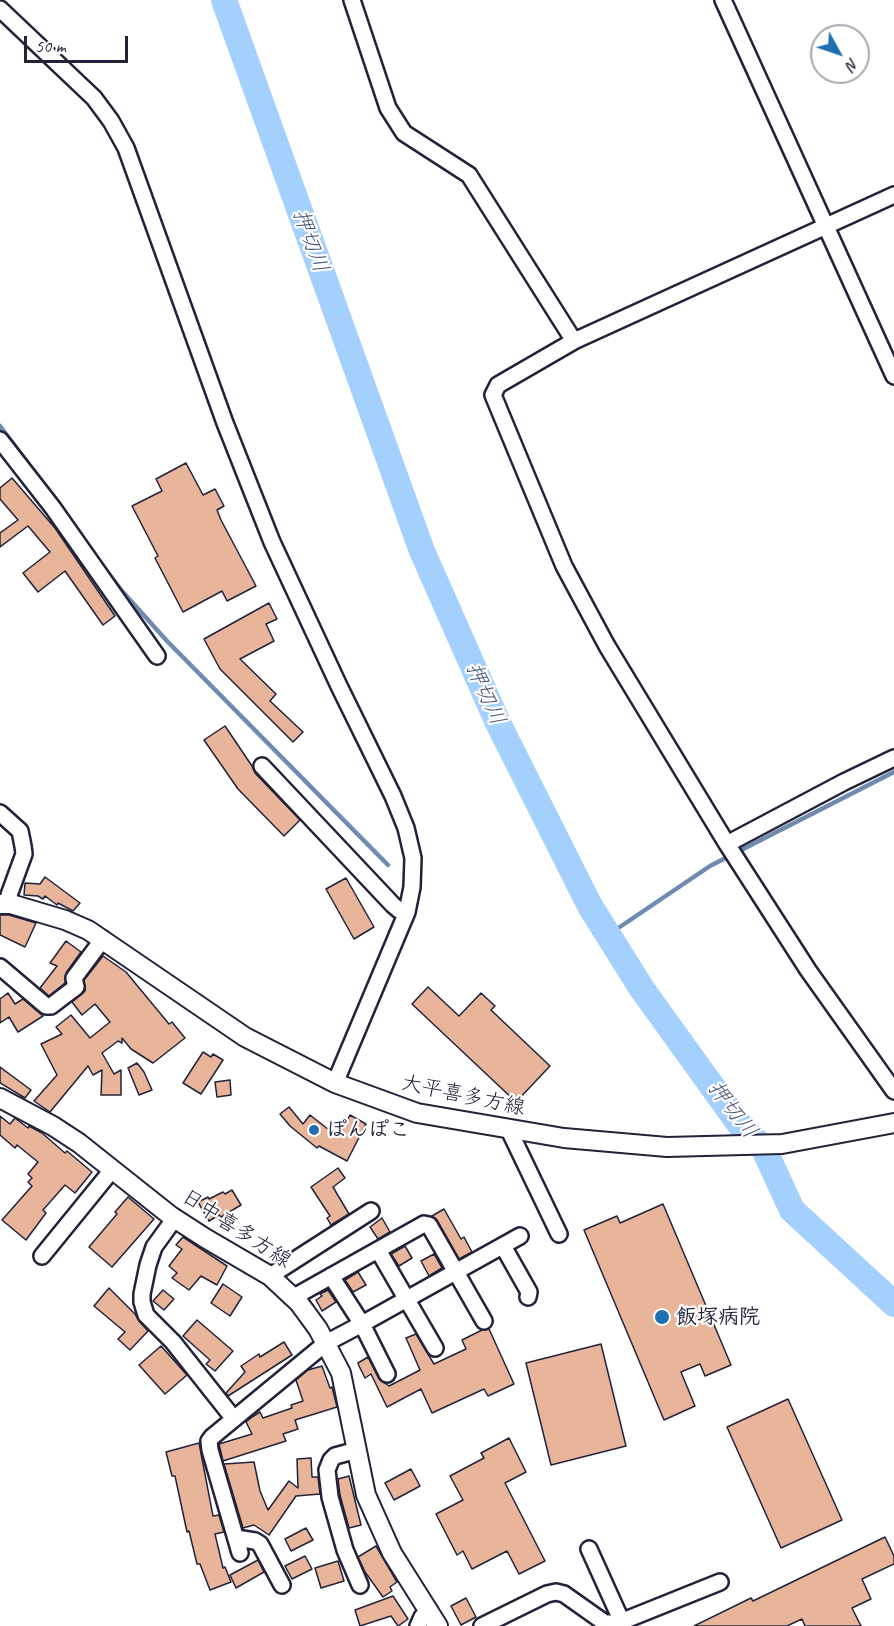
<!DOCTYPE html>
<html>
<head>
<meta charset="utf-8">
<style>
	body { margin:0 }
	#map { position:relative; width:894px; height:1626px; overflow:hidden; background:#fff; font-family:Caveat,sans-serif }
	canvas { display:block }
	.north { position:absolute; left:810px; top:24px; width:60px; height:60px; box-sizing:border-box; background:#fff; border:2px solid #a7a7b1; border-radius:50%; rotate:130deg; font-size:16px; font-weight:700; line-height:24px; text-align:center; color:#22223b }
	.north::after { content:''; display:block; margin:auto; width:21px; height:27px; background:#1f6fb2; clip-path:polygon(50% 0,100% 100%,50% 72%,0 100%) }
	.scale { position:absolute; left:24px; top:36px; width:104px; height:27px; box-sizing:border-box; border:3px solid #22223b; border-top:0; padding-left:8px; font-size:18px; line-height:21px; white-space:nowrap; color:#22223b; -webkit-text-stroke:4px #fff; paint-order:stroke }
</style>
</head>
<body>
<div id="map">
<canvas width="894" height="1626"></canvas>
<div class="north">N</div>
<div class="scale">50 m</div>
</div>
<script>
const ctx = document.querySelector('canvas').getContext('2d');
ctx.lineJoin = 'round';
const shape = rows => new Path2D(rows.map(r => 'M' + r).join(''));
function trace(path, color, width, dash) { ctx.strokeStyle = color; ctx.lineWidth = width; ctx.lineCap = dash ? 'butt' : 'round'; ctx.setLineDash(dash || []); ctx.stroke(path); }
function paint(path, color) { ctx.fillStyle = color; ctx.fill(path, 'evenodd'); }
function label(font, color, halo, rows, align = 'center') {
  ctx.font = font + ' Caveat,"Klee One",sans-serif'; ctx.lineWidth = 4.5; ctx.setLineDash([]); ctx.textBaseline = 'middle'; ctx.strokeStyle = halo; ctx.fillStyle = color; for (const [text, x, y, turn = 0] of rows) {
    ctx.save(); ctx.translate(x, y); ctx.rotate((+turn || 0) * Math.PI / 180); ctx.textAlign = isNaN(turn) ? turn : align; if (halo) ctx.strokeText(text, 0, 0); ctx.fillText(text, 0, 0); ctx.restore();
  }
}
trace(shape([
	[0,426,56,500],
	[102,565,122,591,167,641,388,865],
	[608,935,710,866,894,772]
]), '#708ab0', 4.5);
trace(shape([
	[224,0,422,551,498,723,590,906,642,989,740,1125,764,1149,792,1210,894,1304]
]), '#a4d0fe', 26);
const building = shape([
	[186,463,203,495,215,489,224,506,217,510,221,520,256,586,227,601,222,591,183,612,155,558,158,556,132,506,162,491,156,479,186,463],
	[12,478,55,528,115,616,103,625,65,571,38,592,23,573,50,552,28,526,0,547,0,533,18,520,0,499,0,488,12,478],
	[269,603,277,619,266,624,274,641,240,659,276,694,270,701,303,732,293,742,220,669,204,639,269,603],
	[225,726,252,766,255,773,300,820,284,836,238,789,204,740,225,726],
	[45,877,80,903,73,911,58,903,57,905,45,896,43,899,38,896,24,895,25,883,40,884,45,877],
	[346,878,374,927,354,939,326,889,346,878],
	[0,915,9,915,36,923,25,947,0,935,0,915],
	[66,941,81,952,66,973,65,983,49,996,40,988,57,966,50,963,66,941],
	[103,956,126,972,169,1024,172,1022,185,1038,153,1063,131,1049,122,1038,122,1043,118,1041,102,1053,114,1074,121,1070,121,1095,101,1095,102,1070,93,1075,88,1066,50,1112,34,1101,57,1075,41,1044,62,1034,56,1027,71,1015,90,1038,110,1022,95,1004,82,1015,72,1002,85,991,84,980,103,956],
	[428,987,459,1016,481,993,495,1006,491,1010,550,1066,516,1102,412,1004,428,987],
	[8,993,15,1004,23,999,43,1016,18,1032,9,1017,0,1023,0,999,8,993],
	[203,1052,211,1057,213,1054,223,1060,201,1094,183,1083,203,1052],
	[137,1063,144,1072,152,1090,139,1095,128,1068,137,1063],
	[0,1067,31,1090,25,1098,0,1083,0,1067],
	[230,1080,231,1095,217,1097,215,1082,230,1080],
	[289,1107,303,1124,310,1115,338,1137,350,1115,366,1124,347,1161,319,1146,317,1148,290,1126,280,1114,289,1107],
	[0,1116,10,1124,15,1118,28,1128,29,1126,42,1133,65,1153,67,1151,92,1172,75,1193,65,1185,43,1210,46,1213,26,1240,2,1220,32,1186,28,1182,32,1178,28,1174,38,1162,17,1145,15,1148,0,1135,0,1116],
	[338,1168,345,1178,333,1187,349,1214,331,1225,327,1218,330,1216,311,1187,338,1168],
	[232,1190,241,1205,221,1217,219,1215,209,1221,198,1202,208,1197,209,1199,223,1192,225,1194,232,1190],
	[128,1197,154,1219,112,1267,89,1247,117,1214,115,1212,128,1197],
	[663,1204,731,1365,705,1376,700,1364,681,1372,695,1406,664,1420,584,1230,617,1216,620,1223,663,1204],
	[444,1209,461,1239,464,1237,472,1252,459,1259,437,1220,432,1216,444,1209],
	[382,1218,390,1232,378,1239,370,1227,382,1218],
	[183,1237,227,1266,217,1285,201,1276,189,1290,172,1278,177,1273,169,1266,182,1249,176,1245,183,1237],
	[405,1246,412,1258,399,1266,391,1254,405,1246],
	[434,1254,442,1268,429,1276,421,1261,434,1254],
	[358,1272,366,1285,353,1292,345,1280,358,1272],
	[223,1284,242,1297,230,1316,211,1303,223,1284],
	[109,1288,135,1314,139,1321,148,1331,130,1350,118,1339,125,1332,94,1306,109,1288],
	[163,1290,174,1299,164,1310,153,1301,163,1290],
	[328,1290,336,1302,322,1311,316,1300,322,1296,320,1294,328,1290],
	[197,1320,233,1351,215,1371,206,1364,210,1360,183,1336,197,1320],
	[489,1329,514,1384,488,1396,484,1389,432,1413,421,1389,387,1407,371,1374,365,1378,359,1366,358,1363,368,1357,379,1379,389,1386,420,1370,406,1338,416,1334,434,1364,466,1349,462,1340,482,1330,489,1329],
	[284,1342,292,1355,228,1396,226,1393,245,1372,241,1366,259,1354,260,1357,284,1342],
	[601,1344,626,1446,551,1465,526,1363,601,1344],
	[161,1346,187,1375,165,1394,139,1365,161,1346],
	[322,1366,330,1388,332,1387,337,1407,295,1420,298,1429,283,1434,286,1441,223,1461,219,1444,252,1434,246,1422,252,1417,260,1412,263,1418,292,1408,291,1405,303,1401,296,1380,308,1370,322,1366],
	[788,1399,842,1520,781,1548,727,1427,788,1399],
	[509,1438,526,1472,505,1483,545,1561,519,1574,507,1551,472,1569,463,1551,457,1555,436,1514,463,1500,450,1476,484,1458,481,1453,509,1438],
	[199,1443,213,1516,219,1515,224,1532,215,1534,223,1568,225,1567,231,1582,210,1590,200,1564,197,1564,189,1531,187,1532,175,1476,172,1476,166,1452,199,1443],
	[311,1458,312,1477,318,1477,320,1494,296,1496,269,1535,254,1525,243,1528,224,1464,254,1462,260,1491,268,1510,289,1481,298,1488,297,1459,311,1458],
	[411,1469,420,1486,394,1500,385,1483,411,1469],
	[349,1476,361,1525,349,1528,340,1495,338,1479,349,1476],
	[306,1528,313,1540,291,1551,285,1539,306,1528],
	[885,1537,894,1556,894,1564,862,1579,871,1599,852,1608,861,1626,805,1626,802,1619,787,1626,694,1626,751,1598,753,1601,885,1537],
	[376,1546,397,1582,390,1587,392,1591,383,1597,365,1572,358,1557,376,1546],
	[305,1556,312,1569,292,1579,285,1566,305,1556],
	[258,1560,264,1572,236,1588,230,1575,258,1560],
	[338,1561,344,1581,321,1588,315,1568,338,1561],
	[393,1596,408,1619,398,1626,391,1616,360,1626,355,1610,393,1596],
	[466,1598,476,1617,461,1625,451,1606,466,1598]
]);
paint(building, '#e8b59a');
trace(building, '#22223b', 1.5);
const minor = shape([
	[352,0,388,108,404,133,469,175,574,341],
	[723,0,894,376],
	[0,9,94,98,111,121,126,148,225,423,272,542,339,686,393,796,406,828,413,858,412,887,407,912,335,1083],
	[894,195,574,341,498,385,493,395,564,566,607,646,727,844,808,970,894,1091],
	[0,440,53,508,157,656],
	[262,766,393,905,399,910,407,912],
	[0,813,20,831,23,846,24,854,9,895,11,904],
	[727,844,844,782,894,758],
	[0,967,46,1006,51,1006,76,987,74,978,103,939],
	[509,1130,559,1234],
	[175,1218,154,1247,148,1265,142,1294,142,1302,146,1315,173,1342,234,1419],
	[503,1246,529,1292,528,1297],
	[378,1250,435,1348],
	[42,1256,112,1170],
	[270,1276,371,1211],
	[331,1276,362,1324,387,1374],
	[294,1297,424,1224,429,1225,484,1321],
	[357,1450,335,1456,331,1460,327,1470,330,1497,345,1550,360,1585],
	[236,1538,255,1541,260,1544,282,1585],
	[589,1549,622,1622],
	[240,1553,210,1450,209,1441,212,1437,326,1343,362,1324,520,1236],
	[418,1626,422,1617,429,1610],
	[482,1626,547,1594,556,1592,564,1594,605,1623,618,1623,720,1582]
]);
const major = shape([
	[0,904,11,904,65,920,88,930,245,1037,335,1083,417,1113,564,1138,667,1147,782,1144,894,1123],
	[0,1098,53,1126,79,1143,171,1216,205,1238,270,1276,299,1303,318,1329,341,1373,366,1495,392,1553,438,1626]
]);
trace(minor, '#22223b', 20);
trace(major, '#22223b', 22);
trace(minor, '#fff', 15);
trace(major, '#fff', 18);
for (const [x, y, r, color] of [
	[314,1130,6,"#1f6fb2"],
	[662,1317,8,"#1f6fb2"]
]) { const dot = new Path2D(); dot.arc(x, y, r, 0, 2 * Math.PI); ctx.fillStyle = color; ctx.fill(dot); trace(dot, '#fff', 2); }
label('21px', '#22223b', '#fff', [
	["大平喜多方線",463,1096,12],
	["日中喜多方線",236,1229,33]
]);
label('bold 21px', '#22223b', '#fff', [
	["ぽんぽこ",326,1130],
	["飯塚病院",676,1317]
], 'left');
label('italic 22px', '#495676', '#fff', [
	["押切川",310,241,70],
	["押切川",485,694,66],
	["押切川",732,1110,52]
]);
</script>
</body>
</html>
